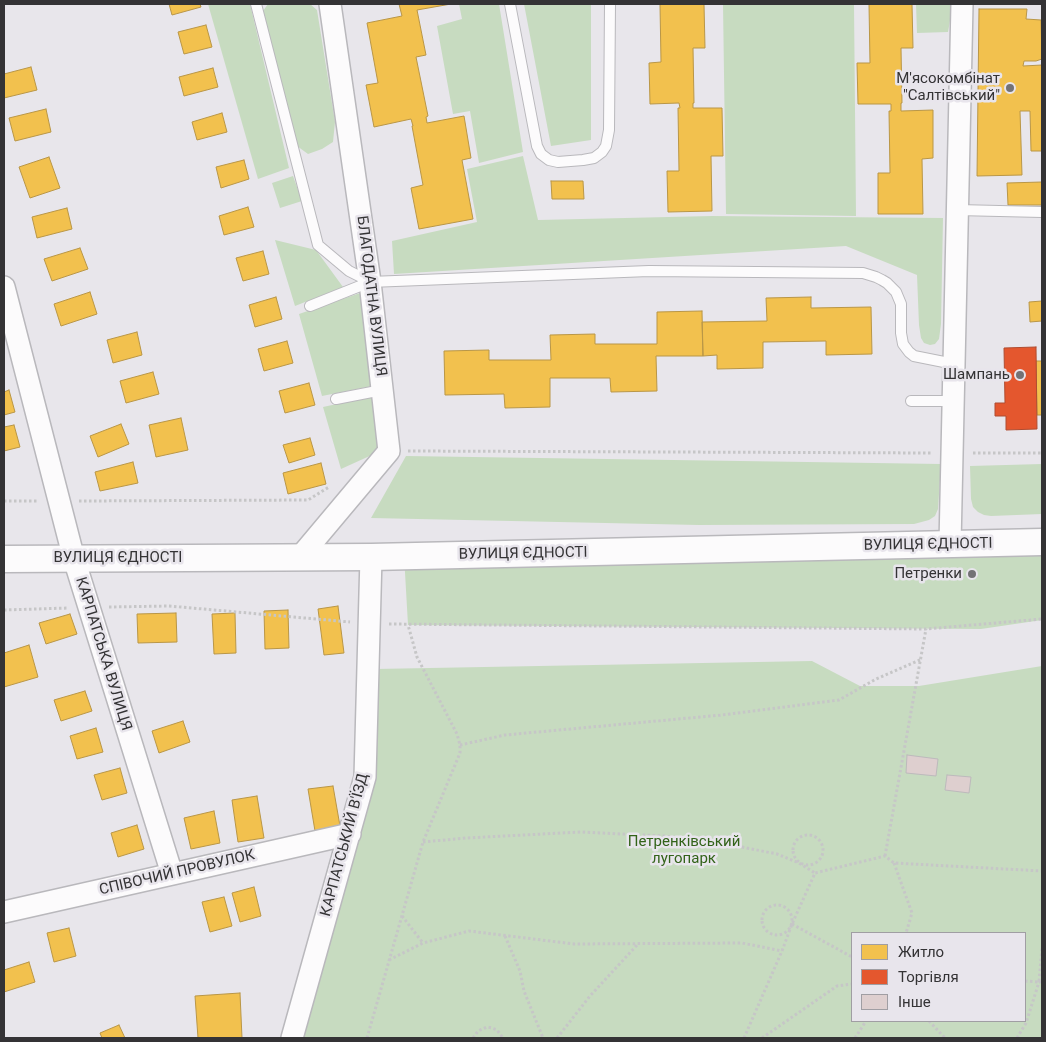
<!DOCTYPE html>
<html>
<head>
<meta charset="utf-8">
<style>
	body { margin:0 }
	#map { position:relative; width:1046px; height:1042px; overflow:hidden; background:#e8e6eb; font-family:Roboto,sans-serif }
	canvas { display:block }
	.frame { position:absolute; inset:0; border:5px solid #343335; pointer-events:none }
	.legend { position:absolute; left:851px; top:932px; width:175px; height:90px; box-sizing:border-box; background:#e8e5ec; border:1px solid #a09ea3; margin:0; padding:6px 9px; list-style:none; font-size:15px; color:#343335 }
	.legend li { display:flex; align-items:center; gap:10px; height:25px }
	.legend b { width:25px; border:1px solid #a09ea3 }
</style>
</head>
<body>
<div id="map">
<canvas width="1046" height="1042"></canvas>
<div class="frame"></div>
<ul class="legend">
<li><b style="height:14px;background:#f2c14e"></b>Житло</li>
<li><b style="height:14px;background:#e4572e"></b>Торгівля</li>
<li><b style="height:14px;background:#decfcf"></b>Інше</li>
</ul>
</div>
<script>
const ctx = document.querySelector('canvas').getContext('2d');
ctx.lineJoin = 'round';
function paint(path, color) { ctx.fillStyle = color; ctx.fill(path, 'evenodd'); }
const shape = rows => new Path2D(rows.map(r => 'M' + r).join(''));
function trace(path, color, width, dash) { ctx.strokeStyle = color; ctx.lineWidth = width; ctx.lineCap = dash ? 'butt' : 'round'; ctx.setLineDash(dash || []); ctx.stroke(path); }
function label(font, color, halo, rows, align = 'center') {
  ctx.font = font + ' Roboto,sans-serif'; ctx.lineWidth = 5; ctx.setLineDash([]); ctx.textBaseline = 'middle'; ctx.strokeStyle = halo; ctx.fillStyle = color; for (const [text, x, y, turn = 0] of rows) {
    ctx.save(); ctx.translate(x, y); ctx.rotate((+turn || 0) * Math.PI / 180); ctx.textAlign = isNaN(turn) ? turn : align; if (halo) ctx.strokeText(text, 0, 0); ctx.fillText(text, 0, 0); ctx.restore();
  }
}
paint(shape([
	[208,4,250,4,289,168,258,179],
	[268,4,310,4,317,10,335,122,333,142,322,149,308,154,297,146,263,11],
	[459,4,499,4,523,152,479,163,470,111,453,114,437,26,462,19],
	[524,4,591,4,591,140,551,146],
	[723,4,854,4,856,216,726,214],
	[916,4,953,4,948,32,917,33],
	[523,156,538,220,712,216,943,218,941,324,939,339,935,344,930,345,924,343,921,338,919,325,917,275,846,246,394,274,392,241,477,222,467,169],
	[293,176,302,201,280,208,272,183],
	[275,240,316,250,343,287,295,306],
	[366,291,377,385,322,396,299,314],
	[378,395,385,449,341,469,323,407],
	[406,456,941,464,938,509,935,516,929,520,914,524,699,525,371,518],
	[1042,464,1042,514,991,516,984,515,978,512,973,507,971,499,970,466],
	[1042,541,1042,620,981,629,408,625,404,555],
	[812,661,860,686,919,686,1042,666,1042,1038,302,1038,366,801,375,669],
	[852,933,1025,933,1025,1021,852,1021]
]), '#c7dbc0');
const homes = shape([
	[169,4,200,4,201,7,172,15,169,4],
	[399,4,451,4,417,10,426,55,416,57,428,116,426,117,427,123,464,116,471,158,462,160,473,219,419,229,411,188,423,185,412,126,413,126,411,119,374,127,366,85,378,83,367,23,402,16,399,4],
	[660,4,704,4,705,48,693,48,694,103,693,103,693,108,722,108,723,156,711,156,712,211,668,212,667,171,679,171,678,108,680,108,679,103,650,104,649,63,661,62,660,4],
	[869,4,912,4,913,48,901,48,902,103,901,103,901,111,933,110,933,158,922,159,923,214,878,214,878,173,890,173,889,111,891,111,891,104,858,104,857,63,870,63,869,4],
	[979,9,1027,9,1026,19,1041,20,1042,59,1036,61,1024,61,1023,66,1042,65,1042,151,1031,151,1030,111,1020,111,1022,175,977,176,979,9],
	[206,25,212,47,184,54,178,32,206,25],
	[31,67,37,90,4,98,4,74,31,67],
	[213,68,218,87,184,96,179,77,213,68],
	[46,109,51,132,15,141,9,118,46,109],
	[222,113,227,132,197,140,192,122,222,113],
	[49,157,60,188,30,198,19,167,49,157],
	[244,160,249,179,221,188,216,167,244,160],
	[551,181,583,181,584,199,552,199,551,181],
	[1042,182,1042,205,1008,205,1007,183,1042,182],
	[248,207,254,227,224,235,219,216,248,207],
	[67,208,72,229,37,238,32,217,67,208],
	[80,248,88,269,52,281,44,259,80,248],
	[263,251,269,274,243,281,236,258,263,251],
	[90,292,97,314,61,326,54,304,90,292],
	[276,297,282,319,255,327,249,305,276,297],
	[811,297,811,308,871,307,872,354,826,355,826,341,763,342,763,368,717,369,717,355,703,356,702,322,767,321,766,298,811,297],
	[1042,301,1042,321,1030,322,1029,302,1042,301],
	[702,311,703,356,656,356,657,391,611,392,610,378,550,378,550,407,505,408,504,394,445,395,444,351,489,350,489,360,551,360,550,335,595,334,595,344,657,344,657,312,702,311],
	[137,332,142,355,113,363,107,340,137,332],
	[287,341,293,363,264,371,258,349,287,341],
	[1036,361,1042,361,1042,415,1037,415,1036,361],
	[153,372,159,394,126,403,120,381,153,372],
	[309,383,315,405,285,413,279,391,309,383],
	[9,390,15,412,4,415,4,392,9,390],
	[181,418,188,450,156,457,149,425,181,418],
	[121,424,129,444,98,457,90,436,121,424],
	[14,425,20,447,4,451,4,427,14,425],
	[310,438,315,455,289,463,283,445,310,438],
	[133,462,138,483,100,491,95,472,133,462],
	[321,463,326,484,288,494,283,473,321,463],
	[338,606,344,653,324,655,318,609,338,606],
	[288,610,289,648,265,649,264,611,288,610],
	[176,613,177,642,138,643,137,614,176,613],
	[235,613,236,653,214,654,212,614,235,613],
	[70,614,77,634,46,644,39,623,70,614],
	[29,645,38,677,4,687,4,653,29,645],
	[85,691,92,711,61,721,54,700,85,691],
	[183,721,190,742,159,753,152,731,183,721],
	[96,728,103,752,77,759,70,736,96,728],
	[120,768,127,793,102,800,94,775,120,768],
	[333,786,340,826,315,831,308,789,333,786],
	[257,796,264,838,238,842,232,800,257,796],
	[214,811,220,843,191,849,184,818,214,811],
	[137,825,144,849,118,857,111,833,137,825],
	[254,887,261,916,240,922,232,893,254,887],
	[224,897,232,926,210,932,202,902,224,897],
	[69,928,76,956,54,962,47,933,69,928],
	[29,962,35,982,4,992,4,970,29,962],
	[240,993,242,1038,198,1038,195,996,240,993],
	[119,1025,125,1038,102,1038,100,1033,119,1025]
]);
paint(homes, '#f2c14e');
trace(homes, '#b99646', 1);
const shops = shape([
	[1036,347,1037,429,1006,430,1006,416,995,416,995,403,1005,403,1004,348,1036,347]
]);
paint(shops, '#e4572e');
trace(shops, '#af4c30', 1);
const building = shape([
	[907,755,938,759,936,776,906,773,907,755],
	[947,775,971,777,969,793,945,790,947,775]
]);
paint(building, '#decfcf');
trace(building, '#bdbabc', 1);
const service = shape([
	[256,4,318,245,349,271,369,281],
	[510,4,537,146,541,154,549,160,558,162,583,160,594,158,602,152,606,146,609,130,610,4],
	[957,210,1042,212],
	[310,306,370,282,649,271,863,273,876,277,882,280,887,283,896,292,901,304,901,333,903,344,909,352,914,356,954,364],
	[336,399,382,390],
	[911,401,953,401]
]);
const minor = shape([
	[4,287,74,559,172,874],
	[950,544,962,4],
	[300,557,389,451,370,282,330,4],
	[4,912,350,834],
	[292,1038,365,777,371,557]
]);
const tertiary = shape([
	[4,559,371,557,1042,542]
]);
trace(service, '#b9b8bc', 12);
trace(minor, '#b9b8bc', 24);
trace(tertiary, '#b9b8bc', 29);
trace(shape([
	[408,451,932,453],
	[973,453,1042,453],
	[4,501,38,501],
	[79,501,308,500,329,487],
	[109,607,169,606,350,622],
	[4,610,68,608],
	[389,624,926,629,1042,619],
	[460,745,505,735,722,715,839,700,876,679,920,660],
	'793 850a15 15 0 1 1 30 0a15 15 0 1 1-30 0Z',
	[423,842,466,838,581,832,664,836,727,844,777,854,799,863,815,873],
	[885,856,926,629],
	[894,863,912,913,906,933],
	'762 920a15 15 0 1 1 30 0a15 15 0 1 1-30 0Z',
	[402,916,423,943],
	[792,924,852,957],
	[505,936,520,971,524,991,543,1038],
	[389,960,423,943,469,931,574,944,742,943,782,951],
	[1025,981,1039,982,1042,947],
	[929,1021,945,1038],
	[367,1038,423,842,460,753,460,745,457,734,417,657,408,625],
	[473,1038,478,1031,487,1027,492,1028,497,1030,503,1038],
	[557,1038,590,996,638,944],
	[744,1038,782,951,792,924,815,873,885,856,894,863,1042,871],
	[762,1038,837,986,852,984],
	[855,1038,866,1021],
	[1017,1038,1026,1023,1039,982,1042,982]
]), '#c6c6c7', 3, [2.5, 2.5]);
trace(service, '#fcfbfc', 10);
trace(minor, '#fcfbfc', 21);
trace(tertiary, '#fcfbfc', 26);
for (const [x, y, r, color] of [
	[1010,88,5,"#737275"],
	[1020,375,5,"#737275"],
	[972,574,5,"#737275"]
]) { const dot = new Path2D(); dot.arc(x, y, r, 0, 2 * Math.PI); ctx.fillStyle = color; ctx.fill(dot); trace(dot, '#e8e5ec', 2); }
label('15px', '#343335', '#e8e5ec', [
	["М'ясокомбінат",1000,79],
	["\"Салтівський\"",1000,96],
	["Шампань",1010,375],
	["Петренки",962,574]
], 'right');
label('15px', '#343335', '#e8e5ec', [
	["БЛАГОДАТНА ВУЛИЦЯ",371,296,83],
	["ВУЛИЦЯ ЄДНОСТІ",928,545,-1],
	["ВУЛИЦЯ ЄДНОСТІ",523,554,-1],
	["ВУЛИЦЯ ЄДНОСТІ",118,558],
	["КАРПАТСЬКА ВУЛИЦЯ",103,654,73],
	["КАРПАТСЬКИЙ В'ЇЗД",345,845,-75],
	["СПІВОЧИЙ ПРОВУЛОК",177,873,-13]
]);
label('15px', '#326319', '#e8e5ec', [
	["Петренківський",684,842],
	["лугопарк",684,859]
]);
</script>
</body>
</html>
